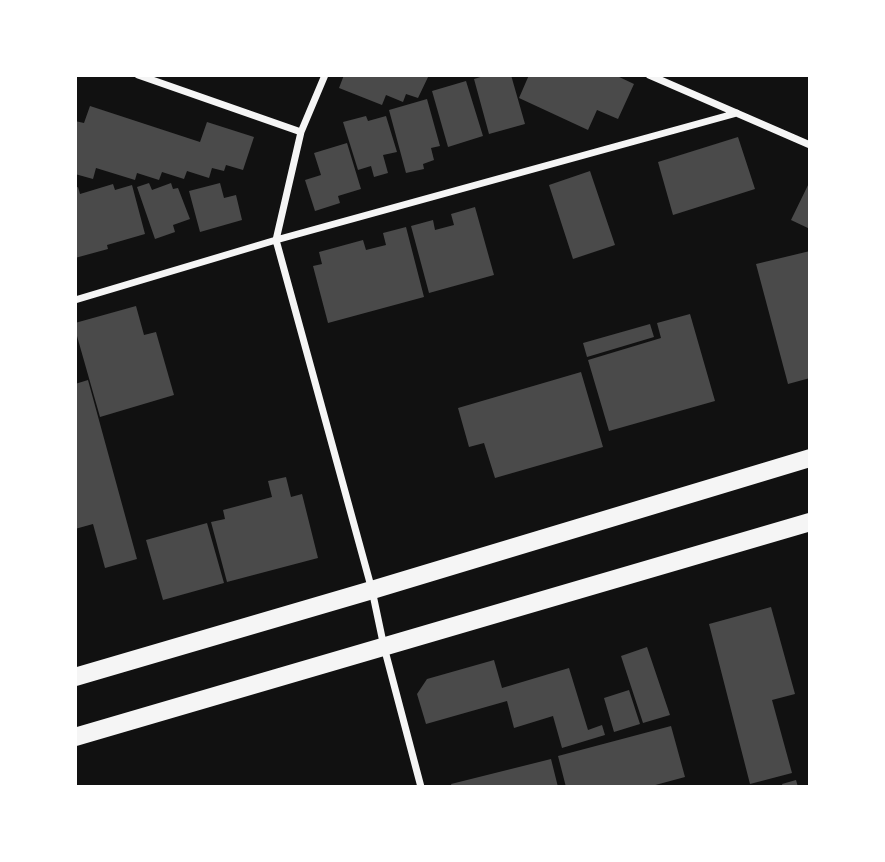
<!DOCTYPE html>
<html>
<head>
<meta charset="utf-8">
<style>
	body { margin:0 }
	#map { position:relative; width:885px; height:862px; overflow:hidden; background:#111; font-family:Roboto,sans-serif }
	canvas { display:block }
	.frame { position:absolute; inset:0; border:77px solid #fff; pointer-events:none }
</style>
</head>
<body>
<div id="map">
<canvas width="885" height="862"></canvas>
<div class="frame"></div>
</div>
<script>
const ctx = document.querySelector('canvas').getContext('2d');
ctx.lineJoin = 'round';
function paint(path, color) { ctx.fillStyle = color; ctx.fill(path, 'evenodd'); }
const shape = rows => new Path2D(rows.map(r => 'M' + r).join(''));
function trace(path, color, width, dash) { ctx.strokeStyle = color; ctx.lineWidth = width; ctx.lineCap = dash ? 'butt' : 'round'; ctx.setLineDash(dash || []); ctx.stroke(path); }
paint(shape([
	[344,75,429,75,418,98,406,94,403,102,386,95,382,105,339,88],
	[487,75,511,75,525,124,489,134,474,79],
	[529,75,615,75,634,84,618,119,597,110,588,130,519,98],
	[466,81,483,136,448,147,432,91],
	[427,99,440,146,431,148,434,160,423,164,424,169,406,173,389,110],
	[90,106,200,142,207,122,254,137,243,170,226,165,224,171,212,168,209,178,187,171,184,179,162,172,159,180,137,173,135,180,96,168,93,179,75,174,75,121,84,123],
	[366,116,368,121,386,116,397,152,383,155,388,173,374,177,371,166,358,170,343,122],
	[738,137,755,189,673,215,658,162],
	[347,143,361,189,338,196,340,203,315,211,305,180,321,175,314,153],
	[590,171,615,245,573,259,549,185],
	[810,181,810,229,791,220],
	[149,183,152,190,171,183,173,189,178,188,190,219,173,225,175,232,155,239,137,187],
	[220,183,224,198,236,195,242,220,200,232,189,191],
	[113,184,115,190,132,185,145,234,107,245,108,249,75,258,75,188,78,187,80,194],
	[475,207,494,275,429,293,411,226,433,220,435,230,454,225,451,214],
	[406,227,424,297,328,323,313,266,322,264,319,252,363,240,366,250,386,245,383,233],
	[810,251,810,378,788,384,756,264],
	[136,306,144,335,156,332,174,395,100,417,75,329,75,323],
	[690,314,715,401,609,431,588,360,661,338,657,323],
	[650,324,654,337,587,357,583,343],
	[581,372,603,447,495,478,484,443,469,447,458,408],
	[88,380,137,559,105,568,93,524,75,529,75,384],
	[286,477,291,497,302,494,318,558,227,582,211,522,225,519,223,510,272,497,268,481],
	[207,523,224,583,163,600,146,540],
	[771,607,795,694,772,700,792,773,750,784,709,624],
	[647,647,670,715,643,723,621,656],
	[494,660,502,688,569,668,588,730,602,725,605,735,562,748,553,716,514,728,507,701,426,724,417,694,427,679],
	[629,690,640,724,614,732,604,698],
	[671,726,685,777,648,787,566,787,558,756],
	[551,759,558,787,452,787,451,784],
	[796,780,798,787,783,787,782,784]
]), '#4a4a4a');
trace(shape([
	[138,75,301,132],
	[325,75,301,132,276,240,372,590,384,647,421,787],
	[649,75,810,145],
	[75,300,276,240,737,113]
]), '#f5f5f5', 7);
trace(shape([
	[75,677,372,590,810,458],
	[75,737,810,522]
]), '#f5f5f5', 18);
</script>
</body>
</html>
